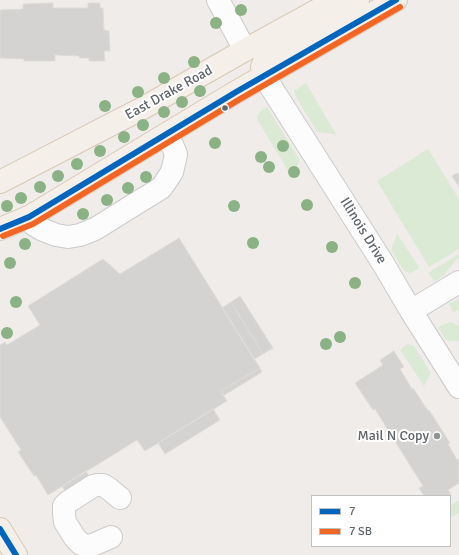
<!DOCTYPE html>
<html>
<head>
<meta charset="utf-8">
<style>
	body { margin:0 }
	#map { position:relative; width:459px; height:555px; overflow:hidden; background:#efece9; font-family:Signika,sans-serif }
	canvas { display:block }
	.legend { position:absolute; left:311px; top:495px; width:140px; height:52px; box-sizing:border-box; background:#fff; border:1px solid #bfc1c3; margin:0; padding:5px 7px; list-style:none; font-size:12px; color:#5e6468 }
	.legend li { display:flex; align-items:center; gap:8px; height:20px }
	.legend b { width:20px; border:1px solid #bfc1c3 }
</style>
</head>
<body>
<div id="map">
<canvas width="459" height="555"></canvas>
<ul class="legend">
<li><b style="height:5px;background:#0065bd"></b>7</li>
<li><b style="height:5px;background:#f26522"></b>7 SB</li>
</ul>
</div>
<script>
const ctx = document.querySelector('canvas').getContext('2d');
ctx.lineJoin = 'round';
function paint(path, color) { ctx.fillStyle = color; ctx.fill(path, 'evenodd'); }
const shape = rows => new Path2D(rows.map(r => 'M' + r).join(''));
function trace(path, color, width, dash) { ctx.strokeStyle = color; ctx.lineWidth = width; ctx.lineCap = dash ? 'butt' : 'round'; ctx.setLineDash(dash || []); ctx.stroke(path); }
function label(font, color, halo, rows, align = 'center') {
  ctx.font = font + ' Signika,sans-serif'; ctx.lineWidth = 4; ctx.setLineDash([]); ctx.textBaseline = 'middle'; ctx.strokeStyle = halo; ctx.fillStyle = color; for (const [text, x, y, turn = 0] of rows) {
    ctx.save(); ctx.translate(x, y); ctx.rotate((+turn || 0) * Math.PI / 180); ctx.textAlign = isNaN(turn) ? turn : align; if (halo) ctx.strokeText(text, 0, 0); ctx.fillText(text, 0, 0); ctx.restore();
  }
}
paint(shape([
	[306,83,336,134,317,132,295,95,294,91],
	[267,107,299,159,299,162,292,177,258,121,257,116,259,113],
	[428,149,459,199,459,249,429,267,377,181],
	[397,234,419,267,418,269,411,273,404,271,391,250],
	[459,254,459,258,456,260,443,276,435,281,431,277,429,274,429,272],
	[459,299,459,310,453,312,452,311,449,304,456,300],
	[451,322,459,326,459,341,446,340,439,329,438,327,445,324],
	[408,344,414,346,431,373,424,386,401,351,401,349],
	[459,500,459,513,450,518,450,506]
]), '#daead4');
const building = shape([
	[53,3,53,8,88,8,88,3,100,3,100,8,103,8,104,30,109,31,110,51,104,51,105,61,89,61,89,58,80,58,79,56,55,55,55,61,24,61,24,59,0,58,0,10,23,9,23,4,53,3],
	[457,173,459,175,459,187,452,176,457,173],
	[179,238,260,368,221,391,227,401,145,451,137,440,48,495,36,475,34,476,18,452,21,450,0,417,0,345,5,342,7,345,40,325,28,306,103,259,120,274,179,238],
	[240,296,273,348,263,354,231,302,240,296],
	[231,302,263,354,254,359,222,308,231,302],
	[394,351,404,367,400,369,412,389,413,388,428,411,429,410,450,443,448,444,457,460,459,459,459,483,448,490,451,494,447,496,424,496,419,488,423,486,375,409,373,410,355,383,383,365,380,360,394,351],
	[260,368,262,372,223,396,221,391,260,368],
	[213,409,220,420,165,454,158,443,213,409],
	[86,471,99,492,75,507,62,486,86,471]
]);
paint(building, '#d5d3d2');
trace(building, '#dedcd8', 1);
const minor = shape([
	[218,0,245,50],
	[264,76,384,265,411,311,459,387],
	[29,217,33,224,41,229,56,235,68,237,80,235,95,229,161,188,164,184,172,172,175,159,176,154,174,149,167,134],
	[411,311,459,282],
	[111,537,95,544,88,546,81,544,75,538,65,522,64,514,64,506,68,502,93,486,98,485,103,485,108,488,120,498]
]);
const major = shape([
	[264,76,262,67,266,57,358,0],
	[0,182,143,108,245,50,336,0],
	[0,229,29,217,236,92,396,0],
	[0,529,16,555]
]);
trace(minor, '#cbcbcb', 24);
trace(major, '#d7c9b6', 24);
trace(minor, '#fdfcfc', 22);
trace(major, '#f4f0e9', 22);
trace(shape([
	[0,229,29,217,236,92,396,0],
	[0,529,16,555]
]), '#0065bd', 6);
trace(shape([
	[3,236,33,224,240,99,400,7]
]), '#f26522', 6);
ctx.fillStyle = '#8bb284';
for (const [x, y] of [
	[241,10],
	[216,23],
	[194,62],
	[164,78],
	[200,91],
	[138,92],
	[182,102],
	[105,106],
	[164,112],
	[143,125],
	[124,137],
	[215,143],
	[283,146],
	[100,151],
	[261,157],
	[77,164],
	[269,167],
	[294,172],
	[58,176],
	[146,177],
	[40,187],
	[128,188],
	[21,198],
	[107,200],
	[307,205],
	[7,206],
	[234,206],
	[83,214],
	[253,243],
	[25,244],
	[332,247],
	[10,263],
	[355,283],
	[16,302],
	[7,333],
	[340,337],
	[326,344]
]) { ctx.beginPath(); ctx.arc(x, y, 6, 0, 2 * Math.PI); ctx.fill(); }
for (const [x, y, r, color] of [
	[225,108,3.5,"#5e6468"],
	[437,436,4,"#919495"]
]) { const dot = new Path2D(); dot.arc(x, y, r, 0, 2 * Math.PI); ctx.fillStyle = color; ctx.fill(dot); trace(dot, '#fff', 1.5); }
label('14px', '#5e6468', '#fff', [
	["East Drake Road",169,93,-29],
	["Illinois Drive",363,231,58]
]);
label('14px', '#5e6468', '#fff', [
	["Mail N Copy",429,436]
], 'right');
</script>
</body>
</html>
